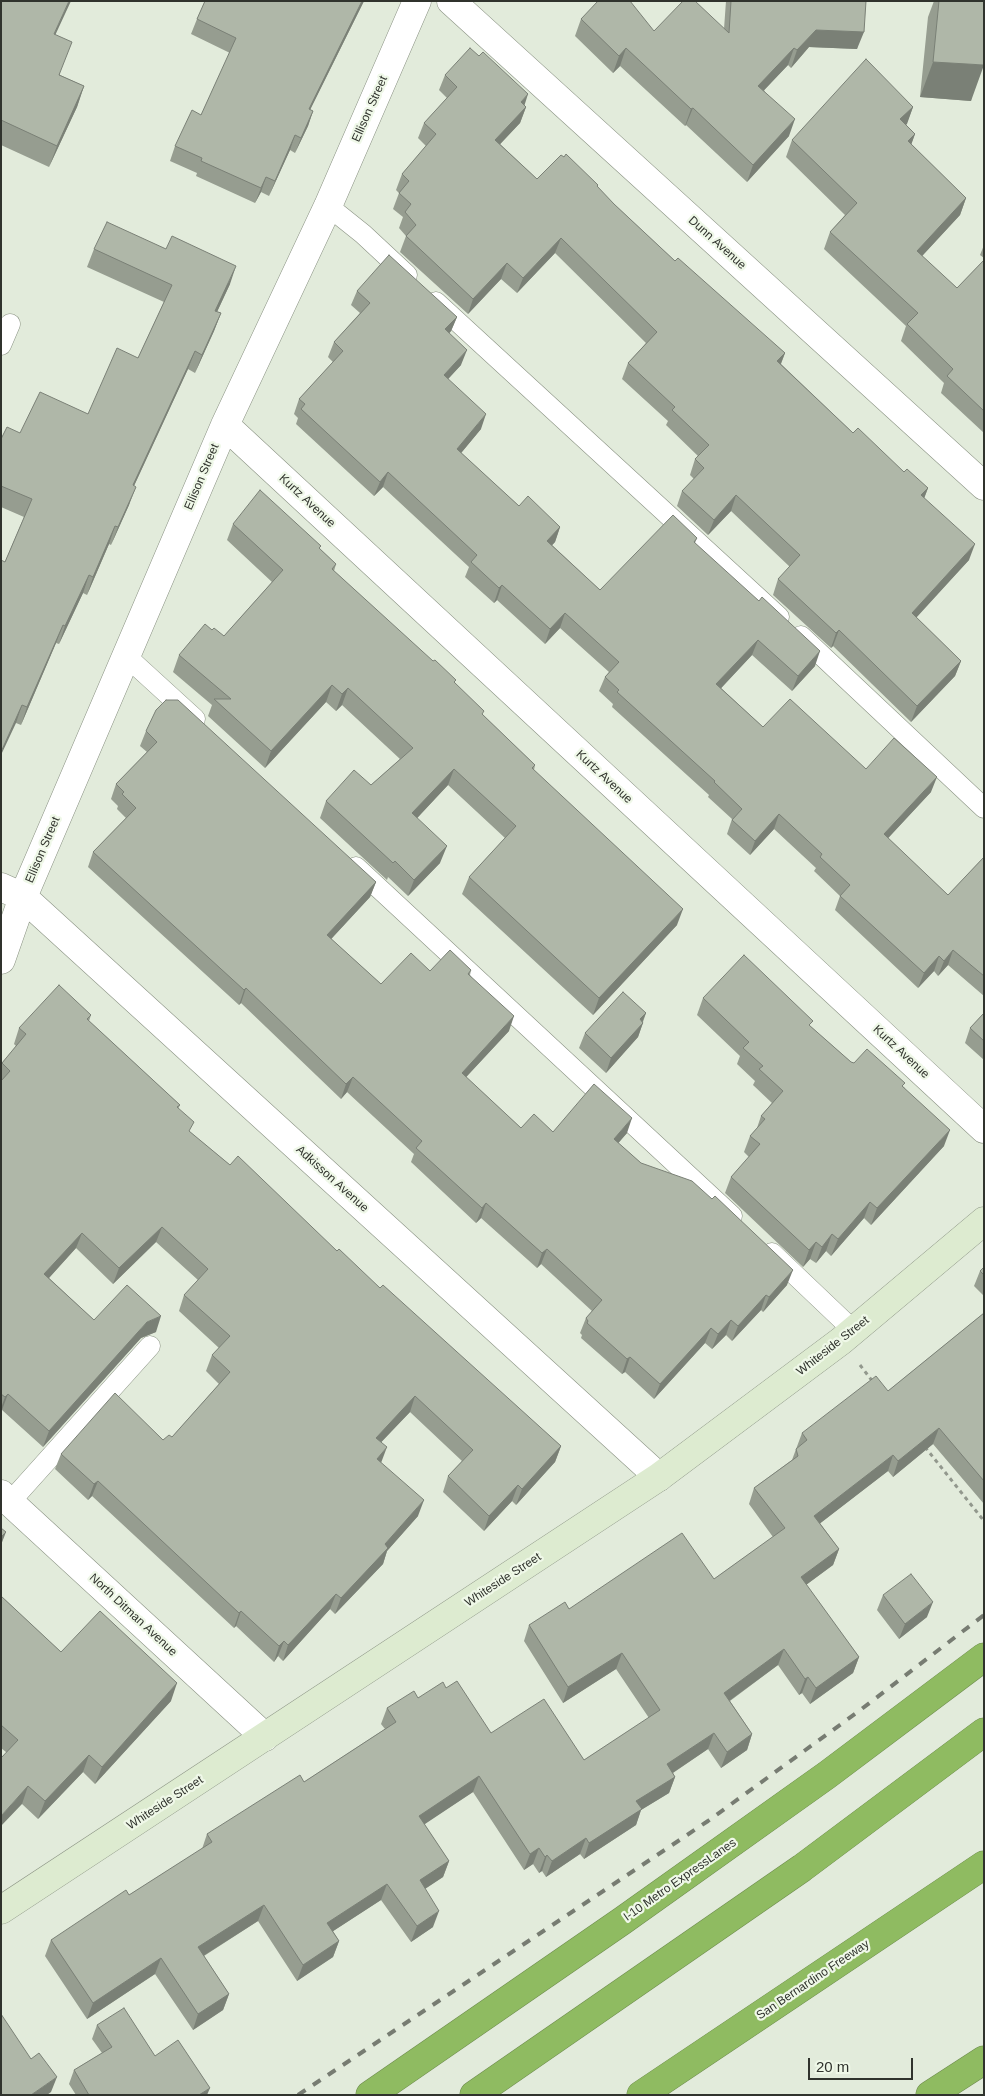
<!DOCTYPE html>
<html>
<head>
<meta charset="utf-8">
<style>
	body { margin:0 }
	#map { position:relative; width:985px; height:2096px; overflow:hidden; background:#e2ebdb; font-family:Helvetica,sans-serif }
	canvas { display:block }
	.frame { position:absolute; inset:0; border:2px solid #30332d; pointer-events:none }
	.scale { position:absolute; left:808px; top:2058px; width:105px; height:22px; box-sizing:border-box; border:2px solid #30332d; border-top:0; padding-left:6px; font-size:15px; line-height:18px; white-space:nowrap; color:#30332d; -webkit-text-stroke:4px #eff8e8; paint-order:stroke }
</style>
</head>
<body>
<div id="map">
<canvas width="985" height="2096"></canvas>
<div class="frame"></div>
<div class="scale">20 m</div>
</div>
<script>
const ctx = document.querySelector('canvas').getContext('2d');
ctx.lineJoin = 'round';
const shape = rows => new Path2D(rows.map(r => 'M' + r).join(''));
function trace(path, color, width, dash) { ctx.strokeStyle = color; ctx.lineWidth = width; ctx.lineCap = dash ? 'butt' : 'round'; ctx.setLineDash(dash || []); ctx.stroke(path); }
function paint(path, color) { ctx.fillStyle = color; ctx.fill(path, 'evenodd'); }
function label(font, color, halo, rows, align = 'center') {
  ctx.font = font + ' Helvetica,sans-serif'; ctx.lineWidth = 4.5; ctx.setLineDash([]); ctx.textBaseline = 'middle'; ctx.strokeStyle = halo; ctx.fillStyle = color; for (const [text, x, y, turn = 0] of rows) {
    ctx.save(); ctx.translate(x, y); ctx.rotate((+turn || 0) * Math.PI / 180); ctx.textAlign = isNaN(turn) ? turn : align; if (halo) ctx.strokeText(text, 0, 0); ctx.fillText(text, 0, 0); ctx.restore();
  }
}
const lane = shape([
	[328,206,363,234,407,275],
	[436,302,779,617],
	[1,345,10,324],
	[801,636,984,808],
	[126,656,195,719],
	[356,867,732,1216],
	[772,1253,854,1331],
	[10,1502,150,1346]
]);
const street = shape([
	[451,1,984,486],
	[225,425,984,1129],
	[1,887,23,897,659,1477],
	[1,960,23,897,225,425,328,206,417,1],
	[1,1494,265,1737]
]);
const secondary = shape([
	[1,1910,659,1477,841,1341,984,1221]
]);
const highway = shape([
	[370,2095,622,1921,827,1775,984,1657],
	[474,2095,802,1868,984,1732],
	[641,2095,984,1865],
	[930,2095,984,2060]
]);
trace(lane, '#8a9283', 21);
trace(street, '#8a9283', 29);
trace(secondary, '#8a9283', 29);
trace(highway, '#6e8b4f', 29);
trace(shape([
	[860,1365,873,1382],
	[925,1447,984,1521]
]), '#92988d', 3, [4, 4]);
trace(lane, '#fff', 20);
trace(street, '#fff', 28);
trace(secondary, '#ddebd0', 28);
trace(highway, '#8fbb61', 28);
trace(shape([
	[298,2095,708,1821,859,1711,984,1615]
]), '#777c72', 4, [9, 9]);
paint(shape([
	[1,1,55,35,60,75,84,86,77,107,49,167,1,145],
	[205,1,364,1,310,110,313,111,308,126,295,153,290,150,269,196,261,192,255,203,196,176,197,173,170,161,175,146,201,115,230,53,191,34,197,19],
	[726,1,866,1,857,49,809,47,791,68,788,65,764,90,789,136,747,182,686,125,685,126,620,66,613,73,575,36,581,19,654,31,724,29],
	[934,1,984,1,971,101,920,97,928,17],
	[445,75,524,106,526,107,520,123,500,144,537,179,597,187,614,204,675,261,785,353,781,364,853,433,904,472,928,488,924,498,969,560,916,617,961,661,955,676,911,722,833,646,831,648,773,595,778,579,790,567,731,511,708,535,677,506,682,491,694,479,690,475,695,459,698,456,666,425,668,421,622,379,628,363,646,343,555,253,517,293,501,279,468,314,400,252,406,236,399,228,403,217,393,209,399,193,396,190,402,174,426,146,418,138,424,123,447,98,439,90],
	[913,107,906,125,915,134,911,144,966,198,960,215,922,256,957,288,984,260,984,433,941,393,944,383,901,341,906,326,824,249,830,232,845,215,786,157,792,140],
	[984,245,984,258,980,255],
	[94,249,230,284,217,312,221,313,214,331,195,373,188,369,134,486,129,505,111,545,109,544,87,595,83,593,59,644,56,643,21,725,16,723,5,562,24,517,1,507,1,439,88,414,138,358,164,302,87,267],
	[357,291,457,317,451,331,449,334,461,365,448,379,481,429,461,453,519,506,560,527,555,542,552,545,600,590,697,538,695,543,815,666,792,691,752,655,721,688,763,727,866,769,931,792,888,838,948,895,984,857,984,996,948,965,938,976,934,971,918,988,835,910,840,896,814,871,816,868,774,829,750,855,727,834,732,819,708,797,709,795,612,707,613,704,599,691,605,677,609,672,560,628,545,644,497,600,494,603,465,577,469,567,383,487,374,496,296,424,298,418,294,414,299,399,333,362,328,357,334,342,360,313,351,305],
	[233,524,320,549,336,564,334,571,455,683,483,715,535,765,534,770,677,925,593,1015,462,894,469,877,505,838,448,785,417,818,440,863,408,896,388,877,387,880,320,818,326,801,371,785,400,759,342,705,336,711,326,702,265,768,208,716,212,705,173,672,179,655,212,630,224,636,272,582,227,540],
	[146,731,376,882,370,897,331,939,381,984,430,971,471,970,470,975,509,1031,466,1077,521,1128,553,1132,627,1133,618,1143,641,1163,787,1285,763,1312,761,1310,732,1341,726,1335,712,1349,705,1343,654,1399,625,1372,622,1374,581,1338,582,1335,580,1333,586,1318,592,1311,541,1264,537,1268,481,1218,476,1223,411,1162,414,1154,347,1092,341,1099,241,1003,239,1005,88,867,93,852,126,818,117,809,118,806,111,799,116,784,147,752,140,746],
	[703,998,810,1026,851,1062,904,1087,944,1146,871,1225,864,1218,831,1256,826,1251,816,1263,810,1259,803,1267,725,1193,731,1177,749,1157,744,1152,750,1136,757,1128,761,1116,772,1103,753,1085,755,1081,737,1064,740,1056,697,1015],
	[646,1013,638,1037,606,1073,579,1048,585,1033],
	[984,1013,984,1060,965,1043,970,1028],
	[91,1015,89,1021,180,1105,178,1109,190,1132,230,1165,337,1251,561,1446,555,1462,516,1505,512,1501,484,1531,443,1492,448,1476,462,1461,410,1412,381,1442,381,1463,418,1516,387,1551,383,1564,335,1614,330,1609,283,1661,278,1656,274,1662,236,1626,234,1628,92,1496,88,1500,55,1469,61,1454,163,1440,172,1437,219,1384,206,1371,212,1355,219,1348,179,1311,184,1295,198,1280,156,1242,113,1284,76,1248,49,1278,94,1320,156,1332,141,1338,43,1447,2,1410,1,1411,1,1065,2,1063,16,1046,14,1044,19,1028],
	[984,1267,984,1296,974,1286,980,1271],
	[984,1313,984,1504,933,1444,893,1477,888,1471,820,1523,839,1549,833,1565,806,1585,859,1657,853,1673,810,1704,802,1693,799,1695,778,1665,730,1701,752,1734,747,1750,721,1768,708,1749,673,1773,675,1777,669,1793,641,1810,636,1825,584,1859,580,1854,546,1877,542,1871,539,1873,533,1864,524,1870,473,1792,424,1824,449,1861,443,1877,425,1889,433,1927,411,1942,381,1900,333,1931,339,1941,333,1957,297,1981,258,1921,204,1956,229,1994,223,2010,193,2030,155,1974,87,2019,45,1956,51,1940,129,1895,202,1849,207,1834,304,1782,385,1729,381,1724,387,1708,446,1688,491,1733,584,1760,649,1718,616,1669,563,1703,524,1641,529,1625,569,1609,714,1579,773,1537,749,1504,754,1488,792,1460,802,1433,888,1391],
	[883,1595,927,1617,899,1639,877,1610],
	[1,1596,61,1652,171,1701,95,1784,83,1772,38,1819,22,1804,6,1752,1,1748],
	[97,2025,155,2056,207,2095,76,2095,69,2084,74,2070,102,2053,92,2039]
]), '#969d90');
paint(shape([
	[69,1,71,1,46,55,54,34],
	[362,1,364,1,303,124,309,109],
	[816,30,864,32,857,49,809,47,791,68,797,50],
	[626,48,620,66,613,73,619,56],
	[794,48,788,65,752,103,758,86],
	[933,62,984,65,971,101,920,97],
	[84,86,77,107,49,167,57,146],
	[528,94,523,110,521,102],
	[526,107,520,123,489,156,495,140],
	[913,107,907,124,894,136,900,119],
	[693,108,686,125,685,126,691,109],
	[313,111,308,126,295,153,301,138],
	[795,119,789,136,747,182,753,165],
	[915,134,909,151,908,141],
	[295,135,290,150,269,196,275,181],
	[266,177,261,192,255,203,261,188],
	[966,198,960,215,911,268,917,251],
	[561,238,555,253,517,293,523,278],
	[507,263,501,279,468,314,473,299],
	[236,266,230,284,209,329,215,311],
	[221,313,214,331,195,373,202,355],
	[457,317,451,331,439,344,445,329],
	[467,350,461,365,438,390,444,375],
	[195,351,188,369,126,503,133,485],
	[785,353,779,368,777,361],
	[486,414,481,429,452,464,457,449],
	[388,472,383,487,374,496,380,482],
	[136,487,129,505,111,545,118,527],
	[928,488,922,504,921,495],
	[736,495,731,511,708,535,714,520],
	[115,526,109,544,87,595,93,577],
	[560,527,555,542,542,556,547,541],
	[975,544,969,560,906,629,912,613],
	[89,575,83,593,59,644,65,626],
	[502,585,497,600,494,603,499,588],
	[565,613,560,628,545,644,550,629],
	[63,625,56,643,21,725,27,707],
	[839,630,833,646,831,648,836,633],
	[758,640,752,655,711,699,716,684],
	[820,651,815,666,792,691,798,676],
	[961,661,955,676,911,722,917,706],
	[332,685,326,702,265,768,271,751],
	[348,688,342,705,336,711,342,694],
	[22,705,16,723,1,755,1,752],
	[454,769,448,785,406,830,412,813],
	[937,777,931,792,878,849,884,834],
	[779,814,774,829,750,855,755,841],
	[447,846,440,863,408,896,414,880],
	[376,882,370,897,321,950,327,935],
	[683,909,677,925,593,1015,599,998],
	[953,950,948,965,938,976,944,961],
	[939,956,934,971,918,988,924,973],
	[246,988,241,1003,239,1005,244,990],
	[646,1013,641,1025,643,1023,638,1037,606,1073,611,1058,640,1019],
	[514,1016,509,1031,456,1088,462,1073],
	[353,1077,347,1092,341,1099,346,1084],
	[632,1118,627,1133,609,1154,614,1139],
	[950,1130,944,1146,871,1225,877,1208],
	[870,1202,864,1218,831,1256,838,1239],
	[486,1203,481,1218,476,1223,482,1208],
	[162,1227,156,1242,113,1284,119,1268],
	[82,1233,76,1248,38,1290,44,1274],
	[832,1234,826,1251,816,1263,822,1247],
	[816,1242,810,1259,803,1267,809,1250],
	[547,1249,541,1264,537,1268,542,1253],
	[793,1270,787,1285,763,1312,769,1297],
	[766,1295,761,1310,732,1341,738,1326],
	[161,1316,156,1332,141,1338,43,1447,49,1431,147,1322],
	[731,1320,726,1335,712,1349,718,1334],
	[711,1328,705,1343,654,1399,660,1384],
	[630,1357,625,1372,622,1374,627,1359],
	[8,1394,2,1410,1,1411,1,1408,5,1397],
	[415,1396,410,1412,370,1454,376,1438],
	[939,1428,933,1444,893,1477,898,1461],
	[561,1446,555,1462,516,1505,522,1489],
	[387,1447,381,1463,377,1459],
	[893,1455,888,1471,809,1532,814,1516],
	[98,1481,92,1496,88,1500,94,1484],
	[518,1485,512,1501,484,1531,489,1516],
	[424,1500,418,1516,387,1551,383,1564,335,1614,341,1598,385,1544],
	[6,1532,1,1545,1,1537],
	[839,1549,833,1565,795,1593,801,1577],
	[336,1594,330,1609,283,1661,288,1645],
	[933,1602,927,1617,899,1639,905,1624],
	[241,1611,236,1626,234,1628,239,1613],
	[284,1641,278,1656,274,1662,279,1646],
	[784,1649,778,1665,718,1709,724,1693],
	[622,1653,616,1669,563,1703,568,1687],
	[859,1657,853,1673,810,1704,816,1688],
	[808,1677,802,1693,799,1695,805,1679],
	[177,1683,171,1701,95,1784,102,1767],
	[714,1733,708,1749,662,1780,667,1764],
	[752,1734,747,1750,721,1768,727,1752],
	[89,1755,83,1772,38,1819,45,1801],
	[479,1776,473,1792,413,1832,419,1816],
	[675,1777,669,1793,641,1810,636,1825,584,1859,589,1843,636,1801],
	[28,1786,22,1804,1,1826,1,1816],
	[586,1838,580,1854,546,1877,552,1861],
	[539,1848,533,1864,524,1870,530,1854],
	[547,1855,542,1871,539,1873,545,1857],
	[449,1861,443,1877,414,1896,420,1880],
	[387,1884,381,1900,321,1939,327,1923],
	[264,1905,258,1921,192,1963,198,1947],
	[439,1911,433,1927,411,1942,417,1926],
	[339,1941,333,1957,297,1981,303,1965],
	[161,1958,155,1974,87,2019,93,2003],
	[229,1994,223,2010,193,2030,198,2014],
	[57,2077,51,2092,47,2095,31,2095],
	[210,2088,207,2095,199,2095]
]), '#7a8076');
const building = shape([
	[1,1,69,1,54,34,72,42,59,75,84,86,57,146,1,120,1,1],
	[205,1,362,1,309,109,313,111,301,138,295,135,275,181,266,177,261,188,201,161,202,158,175,146,192,110,201,115,236,38,197,19,205,1],
	[598,1,630,1,654,31,683,1,695,1,729,33,731,1,866,1,864,32,816,30,797,50,794,48,758,86,795,119,753,165,693,108,691,109,626,48,619,56,581,19,598,1],
	[939,1,984,1,984,65,933,62,939,1],
	[470,48,479,56,483,52,528,94,521,102,526,107,495,140,537,179,561,155,564,157,566,154,598,185,597,186,614,204,675,261,678,258,785,353,777,361,853,433,858,428,904,472,907,469,928,488,921,495,975,544,912,613,961,661,917,706,839,630,836,633,778,579,800,555,736,495,714,520,682,491,704,468,695,459,709,445,672,410,675,407,628,363,657,332,561,238,523,278,507,263,473,299,406,236,416,225,405,212,411,204,399,193,409,181,402,174,436,134,424,123,457,87,445,75,470,48],
	[866,59,913,107,900,119,915,134,908,141,966,198,917,251,957,288,984,260,984,411,947,376,953,369,907,324,918,313,830,232,857,203,792,140,866,59],
	[107,222,166,249,172,236,236,266,215,311,221,313,202,355,195,351,133,485,136,487,118,527,115,526,93,577,89,575,65,626,63,625,27,707,22,705,1,752,1,560,5,562,32,499,1,486,1,439,7,427,20,433,40,392,88,414,117,348,138,358,172,285,94,249,107,222],
	[389,255,457,317,445,329,467,350,444,375,486,414,457,449,519,506,528,496,560,527,547,541,600,590,673,515,697,538,694,542,759,601,762,597,820,651,798,676,758,640,716,684,763,727,790,699,866,769,894,738,937,777,884,834,948,895,984,857,984,976,953,950,944,961,939,956,924,973,840,896,850,885,820,857,822,854,779,814,755,841,732,820,742,809,714,782,715,781,617,692,619,690,605,677,619,662,565,613,550,629,502,585,499,588,471,562,477,555,388,472,380,482,301,409,305,404,299,399,343,351,334,342,370,303,357,291,389,255],
	[260,490,321,546,319,548,336,564,332,569,433,661,435,660,456,680,454,682,484,711,482,714,535,765,532,768,683,909,599,998,469,877,516,826,454,769,412,813,447,846,414,880,395,861,393,863,326,801,354,770,371,785,413,748,348,688,342,694,332,685,271,751,214,699,231,699,179,655,205,624,212,630,214,628,224,636,283,570,233,524,260,490],
	[166,700,178,700,376,882,327,935,381,984,411,953,430,971,450,950,471,970,468,974,514,1016,462,1073,521,1128,534,1114,553,1132,594,1084,632,1118,614,1139,641,1163,692,1181,712,1199,715,1196,793,1270,769,1297,766,1295,738,1326,731,1320,718,1334,711,1328,660,1384,630,1357,627,1359,587,1323,588,1321,586,1318,602,1300,547,1249,542,1253,486,1203,482,1208,416,1148,422,1141,353,1077,346,1084,246,988,244,990,93,852,136,808,122,794,124,792,116,784,157,742,146,731,156,710,166,700],
	[744,955,813,1021,809,1025,851,1062,854,1063,867,1049,905,1083,902,1086,950,1130,877,1208,870,1202,838,1239,832,1234,822,1247,816,1242,809,1250,731,1177,760,1144,750,1136,765,1119,761,1116,783,1091,759,1069,763,1066,743,1048,749,1042,703,998,744,955],
	[59,985,91,1015,87,1019,180,1105,177,1107,194,1122,189,1131,230,1165,238,1156,337,1251,339,1249,380,1288,383,1285,561,1446,522,1489,518,1485,489,1516,448,1476,473,1450,415,1396,376,1438,387,1447,377,1459,424,1500,385,1544,388,1548,341,1598,336,1594,288,1645,284,1641,279,1646,241,1611,239,1613,98,1481,94,1484,61,1454,115,1393,163,1440,169,1435,172,1437,230,1372,212,1355,230,1336,184,1295,208,1269,162,1227,119,1268,82,1233,44,1274,94,1320,127,1285,161,1316,147,1322,49,1431,8,1394,5,1397,1,1394,1,1081,10,1071,2,1063,26,1034,19,1028,59,985],
	[623,992,646,1013,640,1019,643,1023,611,1058,585,1033,623,992],
	[984,1013,984,1041,970,1028,984,1013],
	[984,1267,984,1275,980,1271,984,1267],
	[984,1313,984,1481,939,1428,898,1461,893,1455,814,1516,839,1549,801,1577,859,1657,816,1688,808,1677,805,1679,784,1649,724,1693,752,1734,727,1752,714,1733,667,1764,675,1777,636,1801,642,1809,589,1843,586,1838,552,1861,547,1855,545,1857,539,1848,530,1854,479,1776,419,1816,449,1861,420,1880,439,1911,417,1926,387,1884,327,1923,339,1941,303,1965,264,1905,198,1947,229,1994,198,2014,161,1958,93,2003,51,1940,126,1890,129,1895,212,1842,207,1834,300,1775,304,1782,396,1722,387,1708,414,1691,418,1698,443,1682,446,1688,457,1681,491,1733,544,1699,584,1760,660,1710,622,1653,568,1687,529,1625,565,1602,569,1609,682,1533,714,1579,785,1528,754,1488,798,1456,796,1449,807,1440,802,1433,876,1376,888,1391,984,1313],
	[1,1528,6,1532,1,1537,1,1528],
	[911,1574,933,1602,905,1624,883,1595,911,1574],
	[1,1596,61,1652,100,1611,177,1683,102,1767,89,1755,45,1801,28,1786,1,1816,1,1758,18,1740,1,1725,1,1596],
	[124,2008,155,2056,178,2040,210,2088,199,2095,89,2095,74,2070,112,2047,97,2025,124,2008],
	[1,2014,31,2059,39,2053,57,2077,31,2095,1,2095,1,2014]
]);
paint(building, '#afb7a8');
trace(building, '#7a8076', 1);
label('12px', '#30332d', '#eff8e8', [
	["Ellison Street",370,109,-66],
	["Dunn Avenue",717,243,42],
	["Ellison Street",202,477,-67],
	["Kurtz Avenue",307,501,43],
	["Kurtz Avenue",604,777,43],
	["Ellison Street",43,850,-67],
	["Kurtz Avenue",901,1052,43],
	["Adkisson Avenue",332,1179,42],
	["Whiteside Street",833,1346,-38],
	["Whiteside Street",503,1580,-33],
	["North Ditman Avenue",133,1615,43],
	["Whiteside Street",165,1803,-33],
	["I-10 Metro ExpressLanes",680,1880,-35],
	["San Bernardino Freeway",813,1980,-34]
]);
</script>
</body>
</html>
